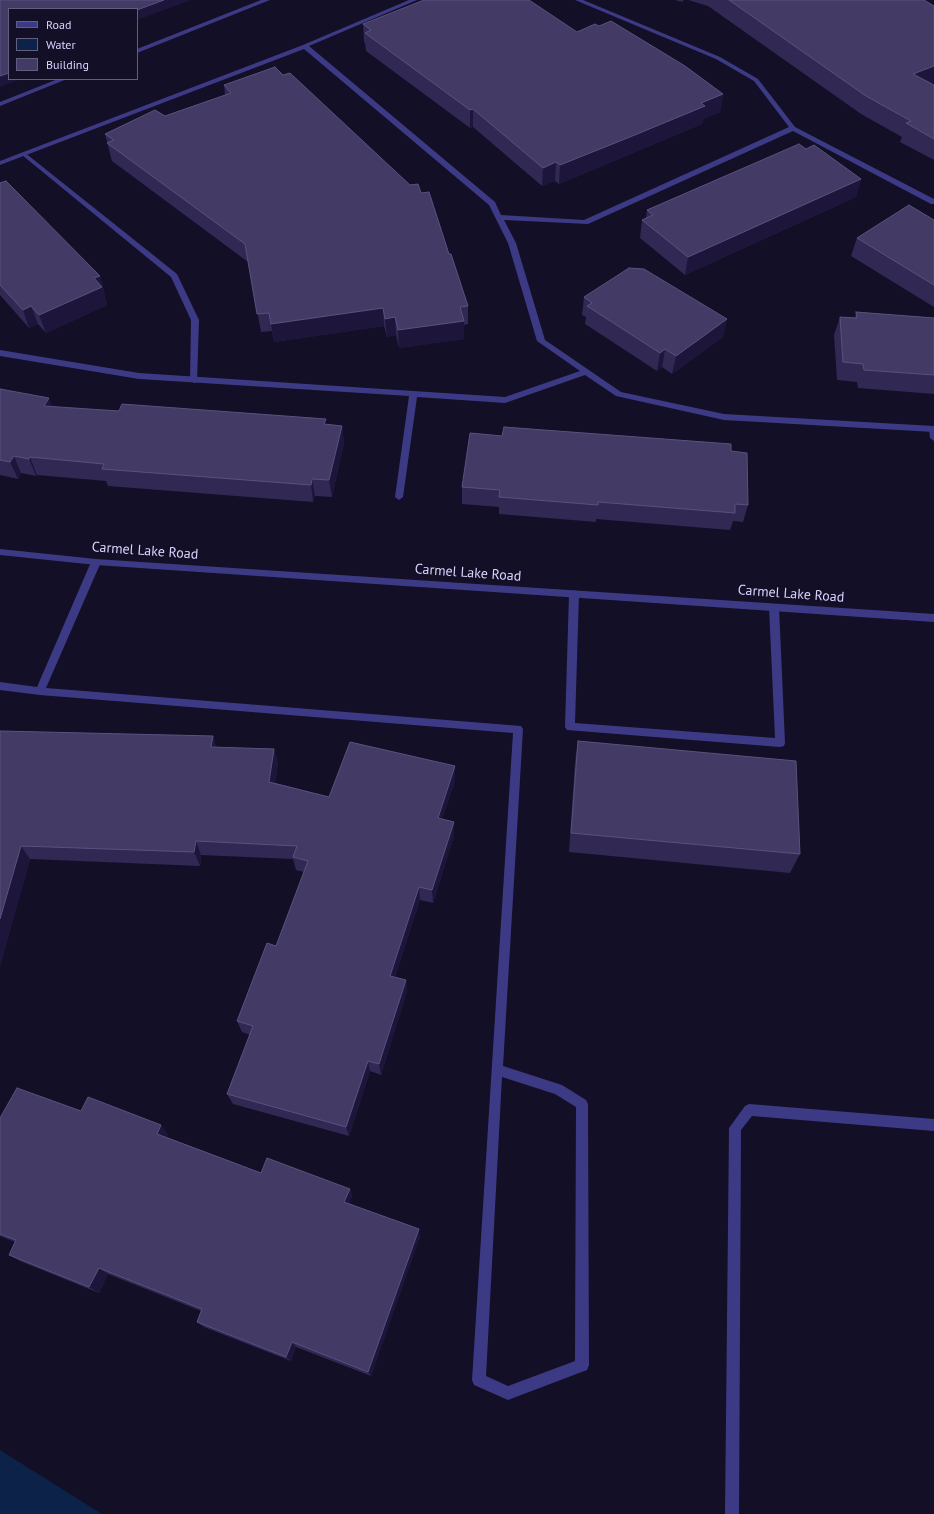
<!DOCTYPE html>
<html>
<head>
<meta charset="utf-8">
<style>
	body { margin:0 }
	#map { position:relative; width:934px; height:1514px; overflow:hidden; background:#130f26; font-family:"PT Sans",sans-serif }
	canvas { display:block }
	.legend { position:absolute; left:8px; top:8px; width:130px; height:72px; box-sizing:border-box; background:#130f26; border:1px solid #625e7d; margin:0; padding:5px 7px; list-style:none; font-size:12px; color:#d9d4ff }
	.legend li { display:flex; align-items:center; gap:8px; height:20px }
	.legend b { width:20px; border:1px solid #625e7d }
</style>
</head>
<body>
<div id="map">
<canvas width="934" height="1514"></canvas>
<ul class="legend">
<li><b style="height:5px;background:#3d3a85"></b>Road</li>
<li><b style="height:11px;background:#0c2248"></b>Water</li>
<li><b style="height:11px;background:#433a66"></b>Building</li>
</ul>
</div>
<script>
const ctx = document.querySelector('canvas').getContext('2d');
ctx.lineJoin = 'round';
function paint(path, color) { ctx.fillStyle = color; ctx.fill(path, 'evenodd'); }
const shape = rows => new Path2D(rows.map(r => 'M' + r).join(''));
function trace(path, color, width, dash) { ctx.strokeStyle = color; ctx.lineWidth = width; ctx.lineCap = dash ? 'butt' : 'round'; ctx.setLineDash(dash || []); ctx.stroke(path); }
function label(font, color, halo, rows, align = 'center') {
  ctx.font = font + ' "PT Sans",sans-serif'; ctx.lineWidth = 3; ctx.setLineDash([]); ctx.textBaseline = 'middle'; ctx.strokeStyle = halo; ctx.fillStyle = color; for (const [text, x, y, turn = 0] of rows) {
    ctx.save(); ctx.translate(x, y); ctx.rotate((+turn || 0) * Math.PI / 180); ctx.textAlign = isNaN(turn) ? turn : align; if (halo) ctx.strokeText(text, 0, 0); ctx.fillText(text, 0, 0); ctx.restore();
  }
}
paint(shape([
	[0,1450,102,1514,0,1514]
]), '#0c2248');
paint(shape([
	[261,0,270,0,137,53,137,49,261,0],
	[409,0,417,0,309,46,495,202,501,215,584,220,789,127,754,81,716,59,575,0,583,0,720,57,758,79,795,127,934,199,934,204,931,204,793,131,588,224,504,220,516,243,545,340,621,392,724,414,934,426,934,432,724,420,616,396,585,375,505,403,417,397,403,497,399,500,395,497,409,396,139,379,0,356,0,350,139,373,505,397,580,371,537,341,508,243,489,205,304,49,0,165,0,161,303,45,409,0],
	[58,79,67,79,0,106,0,102,58,79],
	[574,590,579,594,575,723,775,738,769,607,771,604,777,604,779,607,785,743,784,746,780,747,567,730,565,727,569,594,574,590]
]), '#3d3a85');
paint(shape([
	[24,152,177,274,199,320,197,382,194,383,190,380,191,320,171,277,22,155,21,154,24,152],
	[934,426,934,441,930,438,929,429,930,427,934,426],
	[96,559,101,562,46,688,521,726,523,729,503,1066,562,1085,586,1100,588,1104,589,1365,587,1370,508,1400,474,1385,472,1380,513,733,40,695,0,690,0,682,37,687,91,562,96,559],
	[502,1077,555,1094,576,1107,575,1361,508,1386,486,1376,502,1077],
	[749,1104,934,1119,934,1131,752,1116,741,1130,739,1514,725,1514,729,1128,745,1106,749,1104]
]), '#3d3a85');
paint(shape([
	[0,549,96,559,934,614,934,622,96,565,0,555,0,549]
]), '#3d3a85');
paint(shape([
	[675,0,684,0,682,2],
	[688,0,924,0,934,6,934,82,930,83,934,85,934,160,900,142,902,137,861,114,708,6],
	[363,24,577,32,723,94,720,112,703,119,702,124,559,184,555,181,542,186,473,127,470,128,366,51,365,43,364,42],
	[283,75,410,185,421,193,449,254,468,306,468,324,464,325,464,339,399,348,396,335,387,337,384,326,274,342,272,331,261,332,248,262,112,161,105,134,165,116,225,95,224,85],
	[806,149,861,179,856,197,685,275,640,238,642,220,646,218,647,210],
	[0,183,100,276,105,294,104,294,107,305,46,333,38,324,29,328,0,295],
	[934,220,934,307,851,256,857,238],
	[584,297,727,319,723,337,672,374,662,367,657,371,585,324,586,317,582,315],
	[856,312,934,318,934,394,858,388,857,382,837,380,834,335,840,317,855,318],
	[0,389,52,407,342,426,344,443,332,497,315,496,313,502,108,486,106,481,37,475,36,476,21,473,18,479,0,475],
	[731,451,748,505,743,522,733,521,730,530,596,519,596,522,499,514,499,507,462,504,462,487],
	[0,731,213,736,216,747,274,749,278,764,275,783,329,797,455,781,442,819,454,822,454,836,433,903,420,900,395,977,406,980,407,991,381,1075,370,1071,349,1136,233,1104,227,1094,250,1035,242,1032,237,1021,276,946,304,872,296,870,293,859,201,855,200,866,30,859,0,966],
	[578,741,800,854,790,873,569,852,575,762],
	[81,1111,168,1134,166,1137,261,1173,350,1189,352,1196,349,1203,420,1236,371,1376,296,1347,291,1361,204,1327,197,1322,201,1311,108,1274,99,1293,20,1261,9,1255,15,1242,0,1236,0,1118]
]), '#312854');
paint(shape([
	[164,0,191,0,137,20,137,10],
	[934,66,934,82,907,92,913,74],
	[9,73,9,79,21,79,0,87,0,76],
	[723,94,720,112,703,119,702,124,559,184,560,165,701,103],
	[473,109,473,127,470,128,470,110],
	[556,162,555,181,542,186,543,168],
	[861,179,856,197,685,275,688,257],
	[100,276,105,294,104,294,107,305,46,333,39,315,94,278],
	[31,306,38,324,29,328,23,310],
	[383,308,384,326,274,342,271,324],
	[395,317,396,335,387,337,385,319],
	[727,319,723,337,672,374,676,356],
	[464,321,464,339,399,348,398,330],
	[665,349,662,367,657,371,660,353],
	[49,398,56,416,44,406],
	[342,426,344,443,332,497,329,480],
	[14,456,21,473,18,479,10,462],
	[30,457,37,475,36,476,29,459],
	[312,479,315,496,313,502,311,485],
	[213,736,217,751,211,747],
	[274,749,278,764,273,796,269,782],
	[455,766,455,781,438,832,438,818],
	[454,822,454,836,433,903,432,890],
	[196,841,201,855,200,866,194,852],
	[21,846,30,859,0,966,0,919],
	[419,887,420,900,392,988,390,976],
	[406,980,407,991,381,1075,379,1064],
	[368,1061,370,1071,349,1136,346,1127],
	[161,1125,168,1134,164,1143,157,1134],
	[350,1189,352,1196,347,1209,344,1202],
	[419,1229,420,1236,371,1376,368,1372],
	[99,1268,108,1274,99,1293,89,1287],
	[292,1342,296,1347,291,1361,286,1357]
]), '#1d163a');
const building = shape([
	[0,0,164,0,137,10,137,9,9,9,9,73,0,76,0,0],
	[424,0,529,0,577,32,595,24,599,26,611,21,685,66,723,94,701,103,705,106,625,139,560,165,556,162,543,168,473,109,470,110,365,33,371,30,363,24,424,0],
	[729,0,924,0,934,6,934,66,913,74,934,85,934,139,906,123,911,121,866,96,729,0],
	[275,67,283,75,290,73,410,185,418,184,421,193,429,192,449,254,451,254,468,306,460,307,464,321,398,330,395,317,385,319,383,308,271,324,269,313,257,314,245,244,107,143,114,140,105,134,155,110,165,116,231,93,224,85,275,67],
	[799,144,806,149,814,145,861,179,688,257,642,220,653,215,647,210,799,144],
	[6,181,100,276,94,278,102,287,39,315,31,306,23,310,0,285,0,183,6,181],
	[909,205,934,220,934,285,857,238,909,205],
	[629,268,644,269,727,319,676,356,665,349,660,353,587,306,592,303,584,297,629,268],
	[856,312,934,318,934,375,864,370,863,364,843,362,840,317,857,318,856,312],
	[0,389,49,398,44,406,119,411,122,404,326,419,324,424,342,426,329,480,312,479,311,485,102,469,104,464,30,457,29,459,14,456,10,462,0,460,0,389],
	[504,427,731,444,731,451,747,453,748,505,735,504,735,513,598,502,598,505,499,497,500,490,462,487,470,433,502,436,504,427],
	[0,731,213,736,211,747,274,749,269,782,329,797,350,742,455,766,438,818,454,822,432,890,419,887,390,976,406,980,379,1064,368,1061,346,1127,227,1094,253,1026,237,1021,267,943,276,946,308,861,293,857,297,846,196,841,194,852,21,846,0,919,0,731],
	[578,741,796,761,800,854,571,833,578,741],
	[17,1088,81,1111,88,1097,161,1125,157,1134,261,1173,267,1158,350,1189,344,1202,419,1229,368,1372,292,1342,286,1357,197,1322,202,1309,99,1268,89,1287,9,1255,16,1240,0,1234,0,1118,17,1088]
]);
paint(building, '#433a66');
trace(building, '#5a527e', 1);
label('14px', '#d9d4ff', '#130f26', [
	["Carmel Lake Road",145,551,4],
	["Carmel Lake Road",468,573,4],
	["Carmel Lake Road",791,594,4]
]);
</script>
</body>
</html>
